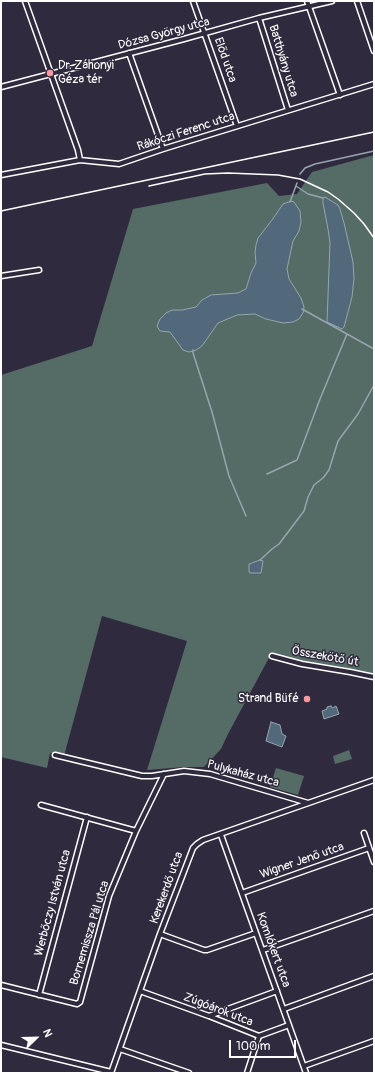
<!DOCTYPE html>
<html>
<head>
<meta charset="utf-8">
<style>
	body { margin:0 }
	#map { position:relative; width:375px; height:1074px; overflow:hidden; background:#2f2a3d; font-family:Pangolin,sans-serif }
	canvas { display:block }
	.frame { position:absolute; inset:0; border:2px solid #fff; pointer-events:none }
	.north { position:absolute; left:16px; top:1018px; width:40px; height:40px; -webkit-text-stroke:3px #2f2a3d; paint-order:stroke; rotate:67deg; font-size:11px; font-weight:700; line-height:16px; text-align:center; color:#fff }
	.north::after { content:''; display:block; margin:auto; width:14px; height:18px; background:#fff; clip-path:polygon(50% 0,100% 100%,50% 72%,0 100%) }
	.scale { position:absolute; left:229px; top:1040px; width:67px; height:18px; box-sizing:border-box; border:2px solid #fff; border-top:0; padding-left:5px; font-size:12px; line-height:14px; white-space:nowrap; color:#fff; -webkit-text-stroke:3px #2f2a3d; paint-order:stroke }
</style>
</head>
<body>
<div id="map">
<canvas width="375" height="1074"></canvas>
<div class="frame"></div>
<div class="north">N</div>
<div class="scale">100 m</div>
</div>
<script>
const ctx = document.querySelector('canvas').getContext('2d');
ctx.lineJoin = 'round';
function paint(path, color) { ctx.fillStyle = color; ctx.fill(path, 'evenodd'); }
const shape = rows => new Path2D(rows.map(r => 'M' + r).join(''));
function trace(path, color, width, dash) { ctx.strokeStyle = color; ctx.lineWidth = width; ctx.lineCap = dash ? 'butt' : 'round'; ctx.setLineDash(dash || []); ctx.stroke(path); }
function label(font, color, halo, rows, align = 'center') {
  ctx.font = font + ' Pangolin,sans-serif'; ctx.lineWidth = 3; ctx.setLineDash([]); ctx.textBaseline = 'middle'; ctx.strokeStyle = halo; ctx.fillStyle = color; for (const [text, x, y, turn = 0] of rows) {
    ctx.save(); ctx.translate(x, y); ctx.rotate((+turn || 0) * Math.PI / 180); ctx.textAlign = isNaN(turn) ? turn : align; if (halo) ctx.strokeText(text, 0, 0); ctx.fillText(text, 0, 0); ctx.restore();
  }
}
paint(shape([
	[374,155,374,677,270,656,228,734,221,749,204,767,184,767,147,770,187,641,102,616,64,756,50,753,47,768,1,757,1,375,92,346,133,209,267,183,279,196,297,194,312,172],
	[349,750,352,759,335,764,333,756],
	[276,768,304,776,298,795,270,787]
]), '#556b66');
const water = shape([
	[325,197,333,202,338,205,340,209,344,223,353,262,354,278,352,297,344,327,342,329,327,322,330,243,328,229,323,203,323,198,325,197],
	[291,201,294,202,300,211,301,222,299,231,293,241,287,269,289,279,301,298,304,307,303,313,299,319,293,322,283,323,266,319,255,314,237,315,218,323,202,346,196,350,189,352,183,350,170,332,160,331,157,326,160,319,166,313,172,310,182,310,196,307,202,300,211,295,238,293,246,289,251,273,256,263,255,252,256,245,258,238,272,220,283,204,291,201],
	[260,560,263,561,261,573,250,573,249,572,249,564,260,560],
	[331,706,332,708,336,706,339,714,324,719,322,711,327,709,327,707,331,706],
	[271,722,280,725,282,734,286,736,282,747,266,741,271,722]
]);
paint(water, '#51697a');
trace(water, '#97a5af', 1);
trace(shape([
	[300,174,305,168,315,164,374,151],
	[296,186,308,194,323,198],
	[290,202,297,183],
	[302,309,374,349],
	[193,350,193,353,212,412,229,476,246,516],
	[267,474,297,460,320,399,347,334],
	[260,560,272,549,279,544,304,511,308,497,314,485,323,478,329,470,338,441,358,414,374,385]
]), '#97a5af', 1.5);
const street = shape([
	[25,1,78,150,80,160],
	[193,1,237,126],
	[307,1,340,95],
	[357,1,374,51],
	[259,18,288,110],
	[129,53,163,149],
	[1,87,100,61,184,39,259,18,332,1],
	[1,175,80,160,119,164,163,149,374,84],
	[1,276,39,270],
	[272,656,302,664,350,672,374,677],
	[55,755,142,776,152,776,184,771,210,774,308,803],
	[41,805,136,831],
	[364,833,374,862],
	[221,835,306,1073],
	[242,893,369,848],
	[160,934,204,950,207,950,256,933],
	[263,950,374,911],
	[1,985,77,1004,80,1002,109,896,136,831,164,774],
	[140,991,209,1016,259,1036,289,1025],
	[39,995,87,817],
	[284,1009,374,976],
	[209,1016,277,991],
	[1,1045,111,1072],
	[120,1049,189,1073],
	[304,1066,374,1041],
	[111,1073,160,934,193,848,197,844,203,840,374,780],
	[247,1073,259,1036]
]);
trace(street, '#fff', 7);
trace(street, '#2f2a3d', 4);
trace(shape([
	[149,186,205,174,228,173,278,175,300,179,328,192,338,199,354,213,364,224,374,238],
	[1,211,374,132]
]), '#fff', 1.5);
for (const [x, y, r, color] of [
	[50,73,4,"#ff9aa2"],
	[307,699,4,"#ff9aa2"]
]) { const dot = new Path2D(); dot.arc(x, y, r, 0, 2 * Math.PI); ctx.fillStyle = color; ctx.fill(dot); trace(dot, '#2f2a3d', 1.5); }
label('12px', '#fff', '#2f2a3d', [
	["Dózsa György utca",164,34,-15],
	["Előd utca",225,60,71],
	["Batthyány utca",283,61,73],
	["Rákóczi Ferenc utca",186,132,-18],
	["Összekötő út",325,657,10],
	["Pulykaház utca",243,774,15],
	["Wigner Jenő utca",302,861,-19],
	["Kerekerdő utca",167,888,-70],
	["Werbőczy István utca",53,903,-75],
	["Bornemissza Pál utca",90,933,-73],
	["Komlókert utca",273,950,70],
	["Zúgóárok utca",218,1010,21]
]);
label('12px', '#fff', '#2f2a3d', [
	["Dr. Záhonyi",58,66],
	["Géza tér",58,80],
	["Strand Büfé",299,699,"right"]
], 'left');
</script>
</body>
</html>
